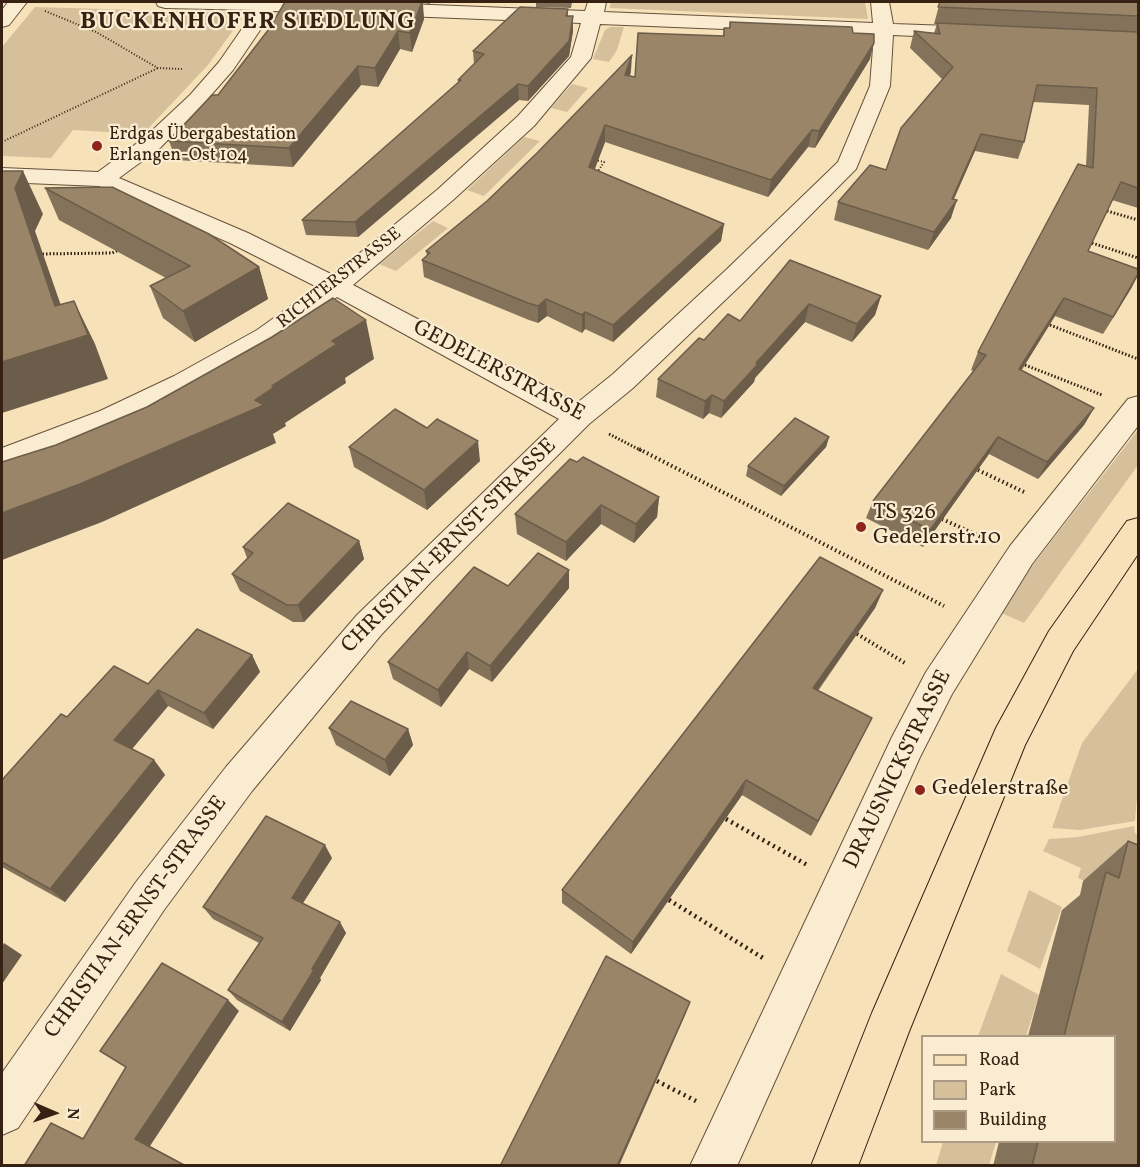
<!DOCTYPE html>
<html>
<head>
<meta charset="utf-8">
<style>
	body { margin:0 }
	#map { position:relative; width:1140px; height:1167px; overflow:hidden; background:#f6e1b8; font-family:Vollkorn,serif }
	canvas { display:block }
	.frame { position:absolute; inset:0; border:3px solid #372113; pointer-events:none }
	.legend { position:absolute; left:921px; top:1035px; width:195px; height:108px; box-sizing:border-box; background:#f9ecd1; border:2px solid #ab9b85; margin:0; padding:8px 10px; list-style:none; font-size:18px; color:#372113 }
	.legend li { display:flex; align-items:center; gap:12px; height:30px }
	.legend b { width:30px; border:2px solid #ab9b85 }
	.north { position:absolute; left:24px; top:1083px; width:60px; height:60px; -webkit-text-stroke:4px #f9ecd1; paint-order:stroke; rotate:92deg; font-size:16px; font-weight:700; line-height:24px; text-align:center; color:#372113 }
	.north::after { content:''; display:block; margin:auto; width:21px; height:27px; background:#372113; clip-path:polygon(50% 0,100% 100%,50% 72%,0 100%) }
</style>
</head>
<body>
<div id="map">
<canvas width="1140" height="1167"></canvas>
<div class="frame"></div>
<ul class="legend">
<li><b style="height:8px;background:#f6e1b8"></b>Road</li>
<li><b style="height:16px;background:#d6c09c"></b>Park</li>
<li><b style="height:16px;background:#9a8569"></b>Building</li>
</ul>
<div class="north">N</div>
</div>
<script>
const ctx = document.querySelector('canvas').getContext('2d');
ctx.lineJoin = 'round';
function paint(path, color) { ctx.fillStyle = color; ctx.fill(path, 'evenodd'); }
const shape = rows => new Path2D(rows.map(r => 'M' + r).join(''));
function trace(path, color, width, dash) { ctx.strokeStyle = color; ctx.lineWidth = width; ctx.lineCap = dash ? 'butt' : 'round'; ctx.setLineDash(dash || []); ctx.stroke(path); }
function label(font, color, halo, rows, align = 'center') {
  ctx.font = font + ' Vollkorn,serif'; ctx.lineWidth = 4.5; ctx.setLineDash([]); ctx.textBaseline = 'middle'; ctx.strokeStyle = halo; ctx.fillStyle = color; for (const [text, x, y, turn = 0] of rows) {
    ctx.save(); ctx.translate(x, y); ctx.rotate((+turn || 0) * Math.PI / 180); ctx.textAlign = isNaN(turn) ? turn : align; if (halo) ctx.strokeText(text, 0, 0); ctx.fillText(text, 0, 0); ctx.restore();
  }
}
paint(shape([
	[611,2,865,2,868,19,610,8],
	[35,7,238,13,242,18,208,65,143,134,73,130,51,158,2,156,2,47],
	[610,27,624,27,617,50,609,62,593,59,605,30],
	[572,84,588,88,567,112,551,108],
	[524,137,540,141,484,196,467,190],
	[433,221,448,228,396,271,379,264],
	[1138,430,1138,465,1024,623,997,611],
	[1138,669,1138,785,1135,821,1080,830,1052,828,1082,743],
	[1134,826,1135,833,1138,835,1138,906,1078,878,1081,868,1043,851,1049,839,1078,837],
	[1029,890,1062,907,1040,969,1007,951],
	[1001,974,1039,995,1026,1036,978,1036],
	[943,1142,996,1142,989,1165,936,1165]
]), '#d6c09c');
const minor = shape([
	[8,2,27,2,9,25,2,27,2,10,8,2],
	[156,2,329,2,335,3,337,7,335,11,328,13,273,11,233,70,204,103,160,148,119,178,248,233,333,275,437,190,518,116,571,57,581,23,380,15,373,13,371,9,373,5,380,3,585,11,588,2,606,2,604,12,873,23,871,2,889,2,893,24,979,27,986,29,989,33,986,37,979,39,893,35,890,86,856,169,744,282,633,388,589,424,431,582,381,635,252,791,164,910,18,1128,2,1135,2,1073,136,882,226,767,357,615,559,419,337,297,277,342,194,390,120,425,2,470,2,448,100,411,174,376,257,330,317,287,230,243,99,186,2,182,2,168,98,172,144,138,190,95,219,62,255,10,165,8,158,6,156,2],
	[600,24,874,35,870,86,838,162,726,270,613,374,577,403,353,285,453,200,534,126,591,58,600,24],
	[1138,396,1138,426,1032,564,952,694,920,757,737,1166,690,1166,892,737,926,672,1010,546,1128,399,1138,396]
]);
const major = shape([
	[1138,518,1138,554,1073,651,1025,745,910,1029,858,1166,811,1166,872,1013,996,728,1049,631,1127,521,1138,518]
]);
trace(minor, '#67513c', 2);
trace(major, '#372113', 2);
trace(shape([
	[45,11,96,32,158,68,182,69],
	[2,142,158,68],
	[595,160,604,162,597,173]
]), '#372113', 2, [1, 2]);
trace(shape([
	[1107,211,1138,220],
	[1092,243,1138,258],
	[39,254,112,253,121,249],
	[1050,325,1138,359],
	[1025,365,1102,395],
	[609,434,642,451]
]), '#372113', 3, [1.5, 2]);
trace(shape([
	[639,449,944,606],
	[978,470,1026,493],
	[942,519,988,540],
	[857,634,905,663]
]), '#372113', 4, [1.5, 3]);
trace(shape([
	[726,819,809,866],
	[669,900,763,958],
	[657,1081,696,1101]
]), '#372113', 4.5, [2, 4]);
paint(minor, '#f9ecd1');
paint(major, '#f6e1b8');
paint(shape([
	[295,2,430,2,430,4,423,3,424,19,412,52,400,49,378,87,361,85,293,167,176,160,169,141,218,95],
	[536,2,572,2,571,8,536,7],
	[940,2,1138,2,1138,208,1112,200,1088,251,1132,287,1103,334,1055,316,1021,371,1094,408,1084,425,1038,479,989,454,923,547,866,518,873,501,974,371,971,370,978,352,1086,166,1089,105,1033,102,1024,142,1018,159,975,151,954,199,951,218,928,250,834,220,838,202,886,170,942,79,910,48,914,31,934,33,937,24,934,24],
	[568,9,568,16,573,16,573,31,569,56,528,101,519,100,358,237,306,235,302,220,459,83,458,80,474,64,473,51],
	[730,22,853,33,870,59,815,148,808,147,768,197,605,142,595,169,724,224,721,241,613,342,585,329,582,333,547,316,538,323,529,320,424,277,422,260,427,256,426,251,487,201,631,71,630,76,635,77,723,36,724,28,729,28],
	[45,188,259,267,268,299,195,342,163,318,150,286,166,278,59,220],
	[790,260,881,296,875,315,852,342,805,322,755,378,754,382,721,418,709,413,703,419,656,397,658,379,740,321],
	[829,437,826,447,781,496,746,476,748,466],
	[349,447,480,461,427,510,354,467],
	[577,462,659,497,657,517,634,543,601,524,566,561,517,534,515,514],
	[359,541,364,559,304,622,293,622,240,591,232,574,247,558,243,547],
	[569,588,492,682,469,669,441,707,393,679,388,662],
	[883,590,875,608,818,691,872,718,811,836,742,795,631,954,562,903,562,890],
	[252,655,260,672,213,729,168,706,132,749,154,760,165,775,65,902,2,867,2,780,67,717,148,684],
	[329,728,408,729,413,745,390,776,336,745],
	[1128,841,1138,1166,993,1166,999,1142,1114,1142,1114,1036,1028,1036,1062,910,1080,895,1083,881],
	[332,858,303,903,346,933,320,978,321,980,290,1031,237,1000,228,990,259,943,213,919,203,907]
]), '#84725a');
paint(shape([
	[422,2,424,19,412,52,410,33],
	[573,16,573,31,569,56,528,101,528,86],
	[398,31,400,49,378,87,375,68],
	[874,43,870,59,815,148,819,131],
	[632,55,631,71,625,91,625,75],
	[358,66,361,85,293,167,289,148],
	[518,84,519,100,358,237,355,222],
	[605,125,605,142,589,183,589,167],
	[812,130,808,147,768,197,771,180],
	[981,134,975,151,947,214,957,200,951,218,928,250,934,232,952,199],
	[23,171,43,214,35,231,73,340,74,301,95,344,108,379,2,413,2,362,15,188],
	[724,224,721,241,613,342,613,325],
	[259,267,268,299,195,342,183,311],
	[1138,275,1132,287,1103,334,1113,317],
	[881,296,875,315,852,342,857,324],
	[1064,298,1055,316,1011,387,1019,369],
	[546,299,547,316,538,323,538,306],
	[809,304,805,322,755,378,754,382,721,418,724,401,756,363],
	[585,312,585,329,582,333,582,315],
	[366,320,374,359,345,378,346,383,285,423,286,426,273,434,276,443,102,522,2,560,2,513,255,400,272,386,332,341],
	[712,395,709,413,703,419,705,401],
	[1094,408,1084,425,1038,479,1047,462],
	[829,437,826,447,781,496,784,486],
	[998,437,989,454,923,547,930,530],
	[478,441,480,461,427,510,424,490],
	[659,497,657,517,634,543,636,524],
	[601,505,601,524,566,561,566,542],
	[359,541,364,559,304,622,298,605],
	[569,570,569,588,492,682,490,666],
	[883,590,875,608,807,705,813,688],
	[467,652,469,669,441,707,438,690],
	[252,655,260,672,213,729,204,713],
	[158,690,168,706,126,756,114,740],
	[872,718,864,734,811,836,818,821],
	[408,729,413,745,390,776,385,760],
	[154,760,165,775,65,902,50,889],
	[746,780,742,795,631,954,633,942],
	[325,845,332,858,299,909,292,898],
	[340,922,346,933,320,978,321,980,290,1031,282,1022,312,969],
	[4,943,22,955,2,984,2,947],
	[228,1000,239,1011,150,1146,187,1166,186,1166,135,1139],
	[690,1002,686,1013,619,1166,617,1166],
	[51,1123,69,1131,100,1147,83,1139]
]), '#6c5d4a');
const building = shape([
	[285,2,422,2,410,33,398,31,375,68,358,66,289,148,169,141,212,95,218,95,269,29,285,2],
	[940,2,1138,2,1138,16,938,7,940,2],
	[520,7,568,9,566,16,573,16,569,41,528,86,518,84,355,222,302,220,461,80,458,80,484,54,473,51,520,7],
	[730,22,852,27,853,33,874,34,874,43,819,131,812,130,771,180,605,125,589,167,724,224,613,325,585,312,582,315,546,299,538,306,528,303,422,260,430,253,426,251,487,201,537,153,632,55,625,75,635,77,638,33,724,36,724,28,730,28,730,22],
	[937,23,1138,32,1138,188,1121,182,1088,251,1138,269,1138,274,1113,317,1064,298,1019,369,1094,408,1047,462,998,437,930,530,873,501,986,355,978,352,1078,164,1093,168,1097,88,1037,85,1024,142,981,134,952,199,957,200,934,232,838,202,870,165,886,170,901,128,953,67,914,31,940,34,937,23],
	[2,171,23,171,15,188,55,306,74,301,88,335,2,362,2,171],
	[112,187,209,234,259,267,183,311,150,286,190,266,45,188,112,187],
	[790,260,881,296,857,324,809,304,756,363,758,364,724,401,712,395,705,401,658,379,699,338,704,340,728,314,740,321,790,260],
	[333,298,366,320,332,341,337,344,272,386,274,387,255,400,264,405,80,484,2,513,2,462,56,445,147,407,272,337,333,298],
	[395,409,427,428,437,419,478,441,424,490,349,447,395,409],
	[795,418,829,437,784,486,748,466,795,418],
	[583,457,659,497,636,524,601,505,566,542,515,514,570,459,577,462,583,457],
	[288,503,359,541,298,605,287,605,232,574,253,553,243,547,288,503],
	[538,553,569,570,490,666,467,652,438,690,388,662,474,567,508,586,538,553],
	[820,557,883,590,813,688,872,718,818,821,746,780,633,942,562,890,820,557],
	[197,629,252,655,204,713,158,690,114,740,154,760,50,889,2,862,2,780,61,714,67,717,114,666,148,684,197,629],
	[351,701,408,729,385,760,329,728,351,701],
	[266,816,325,845,292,898,340,922,312,969,314,970,282,1022,228,990,263,938,203,907,266,816],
	[1128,841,1138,845,1138,1166,1032,1166,1038,1142,1114,1142,1114,1036,1064,1036,1106,872,1119,878,1128,841],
	[606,956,690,1002,617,1166,500,1166,606,956],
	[162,963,228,1000,135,1139,186,1166,24,1166,51,1123,83,1139,126,1067,100,1051,162,963]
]);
paint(building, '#9a8569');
trace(building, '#6c5d4a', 1.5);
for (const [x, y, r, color] of [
	[97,146,6,"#8f2418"],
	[861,527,6,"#8f2418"],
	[920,790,6,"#8f2418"]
]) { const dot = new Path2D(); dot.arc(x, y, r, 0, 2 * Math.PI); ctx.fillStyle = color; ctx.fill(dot); trace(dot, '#f9ecd1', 2); }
label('18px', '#372113', '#f9ecd1', [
	["Erdgas Übergabestation",109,136],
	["Erlangen-Ost 104",109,157]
], 'left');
label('18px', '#372113', '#f9ecd1', [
	["RICHTERSTRASSE",340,279,-38]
]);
label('22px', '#372113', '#f9ecd1', [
	["GEDELERSTRASSE",498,372,28],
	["CHRISTIAN-ERNST-STRASSE",450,547,-45],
	["DRAUSNICKSTRASSE",899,770,-64],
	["CHRISTIAN-ERNST-STRASSE",137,918,-54]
]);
label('22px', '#372113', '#f9ecd1', [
	["TS 326",873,514],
	["Gedelerstr.10",873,539],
	["Gedelerstraße",932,790]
], 'left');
ctx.letterSpacing = '1.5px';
label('bold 24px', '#372113', '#f9ecd1', [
	["BUCKENHOFER SIEDLUNG",248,24]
]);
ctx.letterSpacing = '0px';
</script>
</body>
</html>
